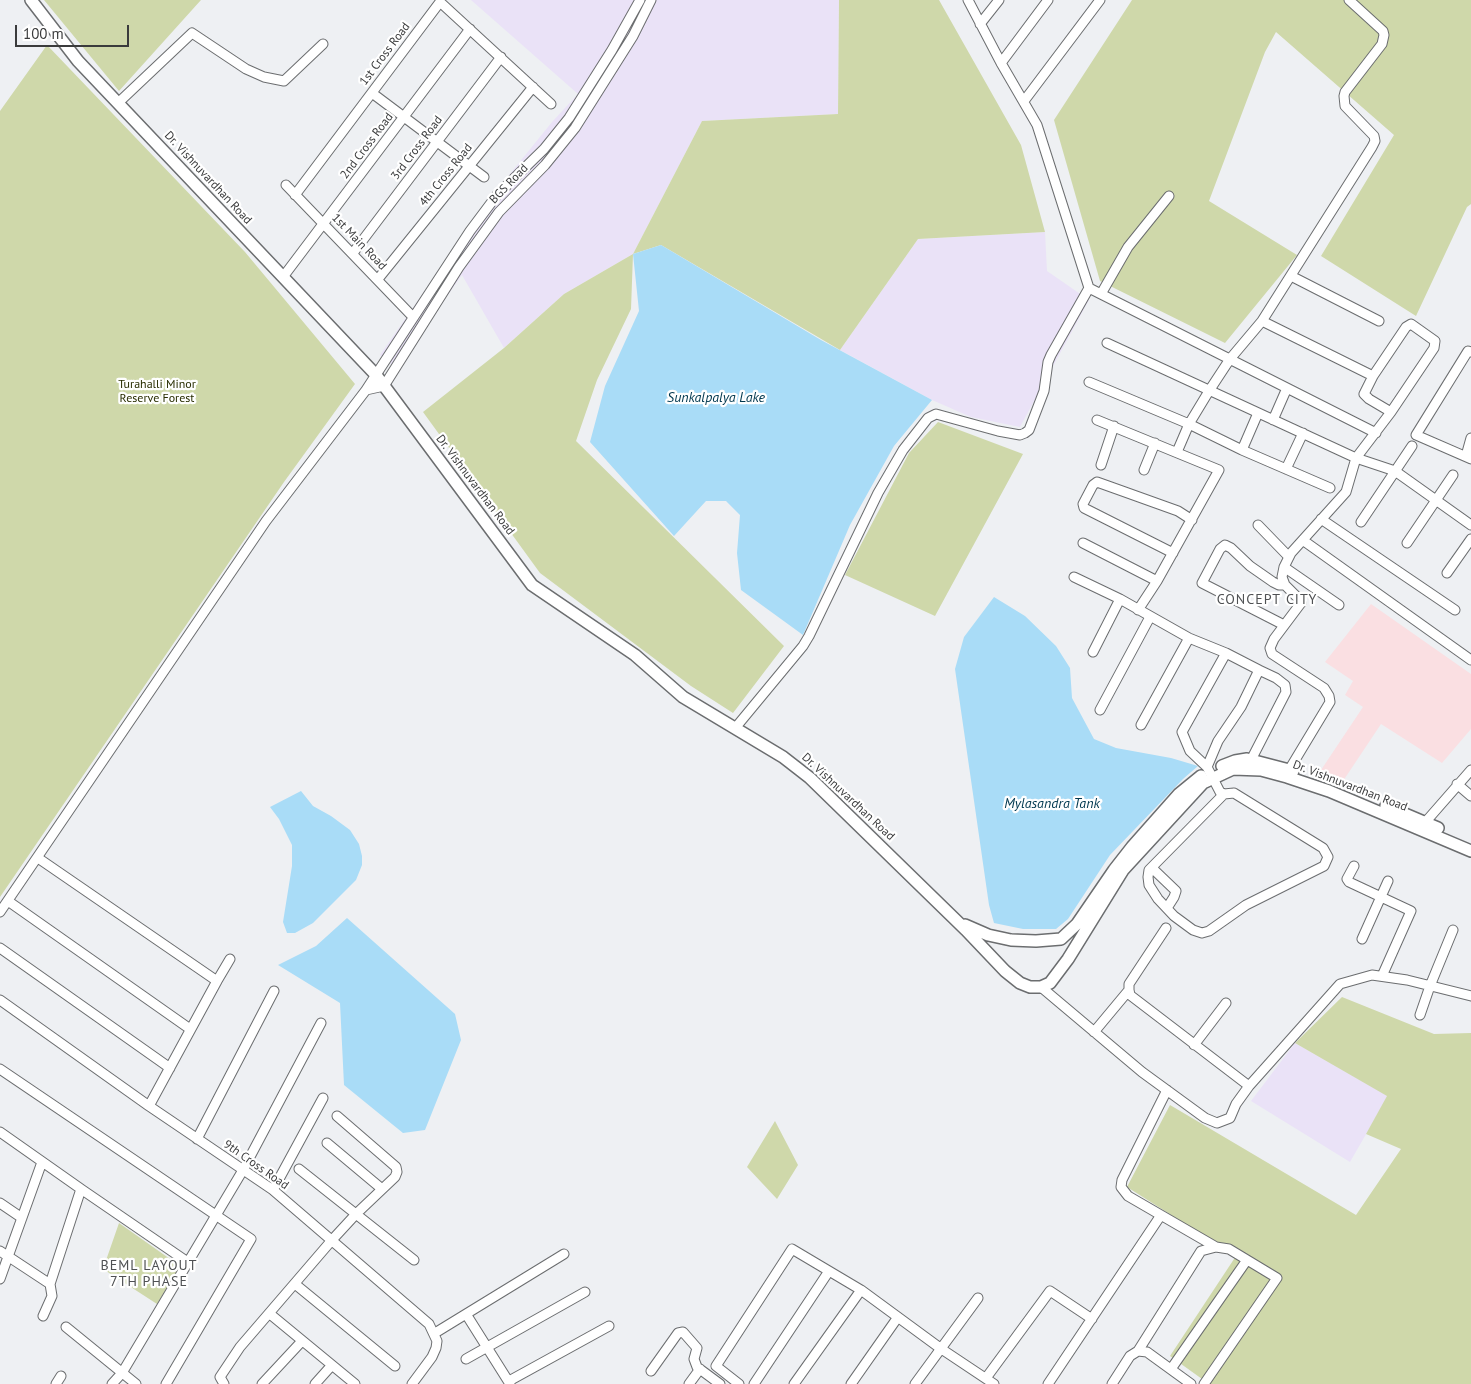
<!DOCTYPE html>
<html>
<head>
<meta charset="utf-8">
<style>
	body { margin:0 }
	#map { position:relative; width:1471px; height:1384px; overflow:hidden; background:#eef0f3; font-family:"PT Sans",sans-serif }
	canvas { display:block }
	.scale { position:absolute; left:15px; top:25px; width:114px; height:22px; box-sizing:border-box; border:2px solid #3a3b3c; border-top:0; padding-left:6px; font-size:15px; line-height:18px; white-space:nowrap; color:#3a3b3c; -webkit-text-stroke:4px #fff; paint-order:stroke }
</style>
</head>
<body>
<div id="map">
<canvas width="1471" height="1384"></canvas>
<div class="scale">100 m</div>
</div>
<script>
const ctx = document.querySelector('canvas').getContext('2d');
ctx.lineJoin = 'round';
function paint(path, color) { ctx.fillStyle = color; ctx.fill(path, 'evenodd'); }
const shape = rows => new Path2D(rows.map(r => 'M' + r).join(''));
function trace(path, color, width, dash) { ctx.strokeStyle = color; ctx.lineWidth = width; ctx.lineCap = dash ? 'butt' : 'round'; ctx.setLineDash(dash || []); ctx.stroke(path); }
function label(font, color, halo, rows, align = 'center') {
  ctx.font = font + ' "PT Sans",sans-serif'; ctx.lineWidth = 4.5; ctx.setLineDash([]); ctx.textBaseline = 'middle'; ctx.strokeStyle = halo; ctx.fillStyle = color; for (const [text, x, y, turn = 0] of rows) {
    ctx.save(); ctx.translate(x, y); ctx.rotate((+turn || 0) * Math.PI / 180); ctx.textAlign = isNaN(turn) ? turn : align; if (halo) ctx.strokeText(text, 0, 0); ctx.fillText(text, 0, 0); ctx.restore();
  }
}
paint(shape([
	[1371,604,1471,674,1471,729,1442,763,1381,724,1343,781,1319,773,1363,707,1345,695,1353,681,1325,662]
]), '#fadfe2');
paint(shape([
	[471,0,839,0,838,114,702,121,633,254,564,294,504,348,462,275,396,368,380,355,484,206,552,122,578,94],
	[1045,232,1047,271,1089,300,1020,427,971,417,932,400,840,350,918,239],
	[1295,1043,1388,1096,1350,1162,1251,1101]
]), '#eae2f7');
paint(shape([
	[44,0,201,0,119,91],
	[839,0,939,0,1021,145,1045,232,918,239,840,350,661,245,633,254,631,309,597,380,576,441,784,646,733,713,691,686,540,573,423,412,504,348,564,294,633,254,702,121,838,114],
	[1132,0,1471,0,1471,204,1467,207,1416,316,1321,256,1394,135,1276,32,1265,52,1209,201,1297,255,1225,343,1100,281,1054,120],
	[47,45,245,252,355,384,284,482,0,897,0,111],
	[938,422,1023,454,935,616,845,575,909,453],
	[1342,997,1434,1034,1471,1033,1471,1384,1209,1384,1170,1356,1236,1256,1127,1187,1170,1105,1356,1215,1401,1149,1366,1134,1387,1096,1295,1043],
	[775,1121,798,1165,777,1199,747,1167],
	[119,1223,180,1266,157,1304,103,1269]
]), '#cfd8aa');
paint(shape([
	[661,245,821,340,932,400,894,446,850,525,803,635,741,590,737,553,740,515,726,501,706,501,674,536,590,442,605,386,639,311,633,254],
	[994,597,1025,616,1056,646,1070,668,1072,698,1094,739,1116,748,1171,758,1198,766,1183,779,1110,855,1068,919,1056,929,1023,929,994,923,989,905,955,669,964,637],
	[301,791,313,806,331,816,350,830,359,844,362,856,362,865,356,880,313,923,295,933,287,933,283,922,292,866,292,845,279,819,270,807],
	[347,918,455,1014,461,1040,425,1130,403,1133,344,1085,340,1003,278,965,316,946]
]), '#a9dcf7');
const minor = shape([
	[968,0,1001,63,1037,125,1089,288,1376,433],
	[980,24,999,0],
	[1001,63,1048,0],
	[372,93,484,177],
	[1024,101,1100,0],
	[118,103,192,33,246,69,264,77,284,81,323,44],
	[286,185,413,317],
	[295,195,440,2,551,104],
	[353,253,501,57],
	[1291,276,1379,321],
	[283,277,470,29],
	[378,279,533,87],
	[1101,294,1128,247,1169,196],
	[1262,321,1372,147,1375,141,1374,136,1345,106,1344,96,1345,92,1382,44,1384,35,1383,31,1349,0],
	[1107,343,1356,458,1395,471,1471,525],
	[1471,352,1468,351,1416,435,1471,459],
	[1089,382,1189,424,1242,450,1330,488],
	[366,390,384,386,459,267,499,212,545,165,575,128,633,36,651,0],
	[1097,420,1219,470,1157,581,1138,610],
	[1273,420,1287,388],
	[1242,450,1258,413],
	[1177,452,1189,424,1209,391,1230,359,1262,321,1373,376,1364,394,1369,399,1391,412],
	[1466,456,1471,438],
	[1101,465,1114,426],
	[1286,469,1303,433],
	[1144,470,1155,443],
	[1321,519,1455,610],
	[1361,522,1412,446],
	[1258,525,1289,557],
	[1304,541,1471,660],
	[1083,543,1157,581],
	[1407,543,1453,475],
	[1173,553,1084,508,1083,504,1093,485,1097,482,1125,492,1178,511,1192,520],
	[1284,567,1339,605],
	[1447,573,1471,539],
	[1074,577,1120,599,1189,638,1226,653,1259,670,1241,707,1218,741,1207,767,1220,792,1224,794],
	[1284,625,1202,583,1220,549,1225,545,1231,548,1250,566,1273,582,1279,585,1285,585],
	[1093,652,1120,599],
	[1100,710,1150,617],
	[1141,725,1189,638],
	[736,727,803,646,809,636,878,493,903,450,928,418,936,414,998,431,1020,435,1025,433,1029,430,1044,391,1048,362,1051,355,1089,288],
	[1251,760,1286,692,1285,685,1276,678,1259,670],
	[1207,767,1190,751,1182,732,1226,653],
	[1289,770,1330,702,1329,696,1324,688,1272,654,1270,648,1274,639,1301,603,1298,598,1285,585,1282,577,1284,567,1291,553,1346,492,1356,458,1391,412,1434,348,1435,341,1411,324,1406,327,1373,376],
	[1457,784,1471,796],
	[1234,793,1323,848,1328,857,1324,866,1246,905,1209,931,1202,933,1193,930,1174,916,1158,899,1149,885,1148,877,1149,870,1224,794,1234,793],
	[1422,826,1471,770],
	[38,858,217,981,149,1106],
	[1354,866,1347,879,1349,882,1411,911,1382,976],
	[1152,868,1176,891,1174,897,1167,908],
	[8,901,190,1029],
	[0,912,266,521,366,390,470,231,497,195,544,149,569,118,612,50,640,0],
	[1166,928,1129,984,1129,990,1130,995,1249,1086],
	[1362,939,1388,881],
	[0,948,170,1068],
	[217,981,230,959],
	[1041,987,1142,1072,1205,1118,1217,1123,1230,1118,1236,1104,1249,1086,1340,984,1372,975,1407,980,1471,996],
	[0,1000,149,1106,273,1190,429,1324,437,1341,436,1348,432,1357,412,1384],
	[1420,1015,1430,986,1453,930],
	[1094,1032,1129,990],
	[1194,1045,1226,1003],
	[0,1069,251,1239,166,1384],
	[1167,1090,1122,1180,1121,1187,1128,1196,1216,1247],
	[0,1132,81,1189,50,1284,0,1251],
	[197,1139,274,991],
	[327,1143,382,1189],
	[299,1169,414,1260],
	[81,1189,189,1263],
	[273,1190,323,1098],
	[0,1203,22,1218],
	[0,1279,42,1162],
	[295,1284,395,1366],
	[270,1314,355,1384],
	[466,1314,510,1384],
	[43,1316,52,1296,50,1284],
	[66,1327,136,1384],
	[435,1333,564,1254],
	[1138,1351,1201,1251,1216,1247,1229,1249,1277,1278,1204,1384],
	[466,1359,585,1292],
	[1171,1369,1247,1260],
	[651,1371,678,1333,683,1332,697,1348,694,1359,697,1367,720,1384],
	[986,1378,1050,1291,1092,1319],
	[509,1381,609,1326],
	[56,1384,61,1376],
	[112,1384,122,1373,243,1170,321,1023],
	[224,1384,220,1377,240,1347,332,1240,356,1214,395,1177,397,1172,396,1167,337,1116],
	[262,1384,302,1341],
	[315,1384,332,1365],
	[689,1384,700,1369],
	[739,1384,716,1366,792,1249,861,1290,940,1348,994,1384],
	[754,1384,829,1271],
	[794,1384,861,1290],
	[851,1384,898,1317],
	[915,1384,978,1298],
	[1048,1384,1161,1215],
	[1112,1384,1130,1356,1138,1351,1147,1352,1191,1384]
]);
const major = shape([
	[31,0,78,61,376,375,532,585,635,655,683,697,783,757,810,778,966,930,1005,971,1020,983,1030,987,1041,987,1050,983,1068,959,1123,870,1203,783,1233,769,1261,770,1287,777,1329,791,1471,851],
	[1222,766,1235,761,1247,759,1293,771],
	[1386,806,1438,828],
	[965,925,988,935,1011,940,1036,941,1061,939,1077,924,1114,870,1132,847,1179,794,1201,776]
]);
trace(minor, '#6b6d6f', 11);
trace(major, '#6b6d6f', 14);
trace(minor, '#fff', 9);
trace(major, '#fff', 11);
label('12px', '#3a3b3c', '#fff', [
	["1st Cross Road",385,54,-53],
	["2nd Cross Road",367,146,-53],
	["3rd Cross Road",417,148,-53],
	["4th Cross Road",446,175,-51],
	["Dr. Vishnuvardhan Road",208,178,47],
	["BGS Road",509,184,-46],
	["1st Main Road",359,242,46],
	["Dr. Vishnuvardhan Road",475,485,53],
	["Dr. Vishnuvardhan Road",1350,786,21],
	["Dr. Vishnuvardhan Road",848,797,43],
	["9th Cross Road",256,1165,35]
]);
label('12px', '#282d00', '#fff', [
	["Turahalli Minor",157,385],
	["Reserve Forest",157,399]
]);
label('italic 14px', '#00384f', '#fff', [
	["Sunkalpalya Lake",716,398],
	["Mylasandra Tank",1052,804]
]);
ctx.letterSpacing = '1px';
label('14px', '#4f5153', '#fff', [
	["CONCEPT CITY",1267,600],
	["BEML LAYOUT",149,1266],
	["7TH PHASE",149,1282]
]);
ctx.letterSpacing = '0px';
</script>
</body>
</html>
